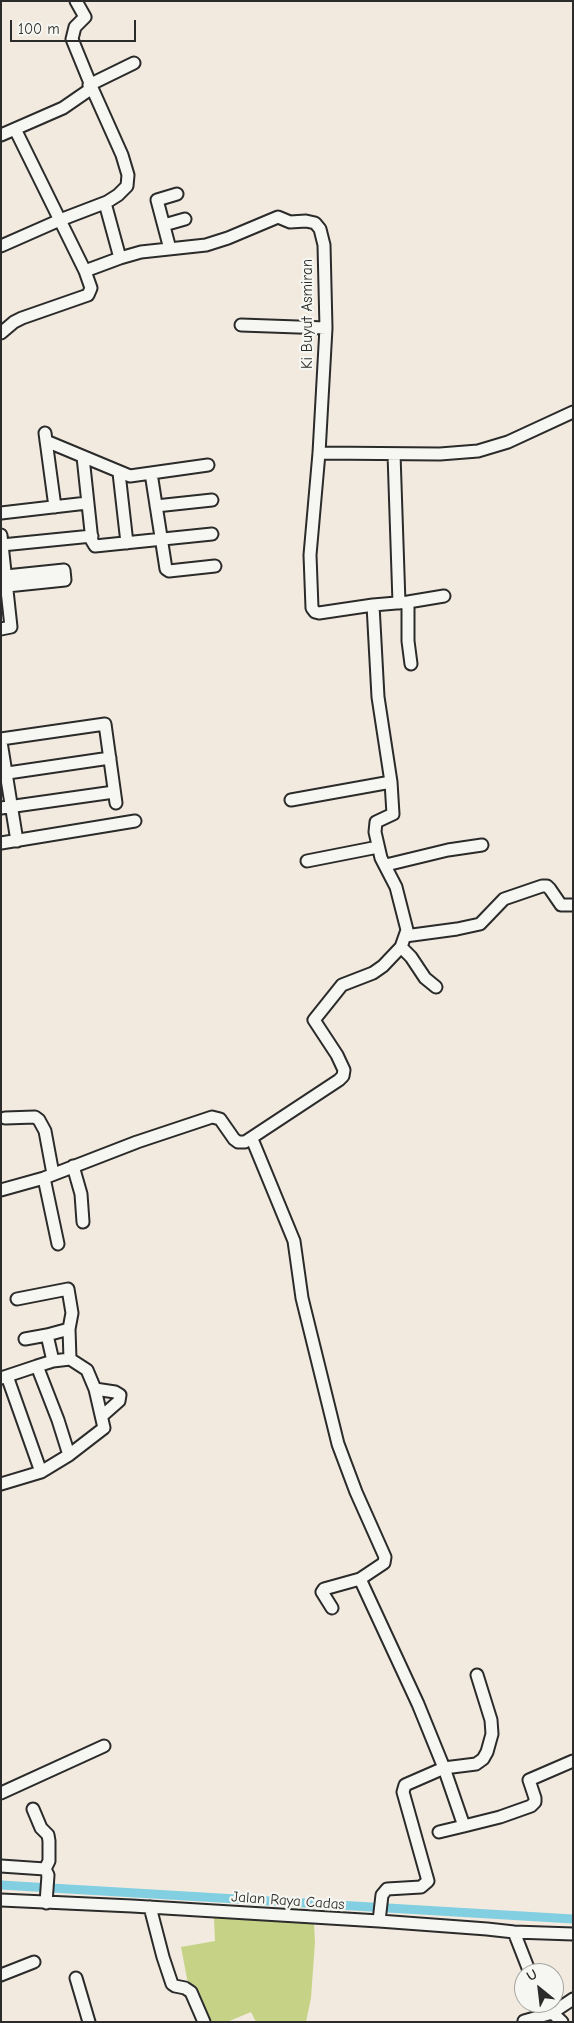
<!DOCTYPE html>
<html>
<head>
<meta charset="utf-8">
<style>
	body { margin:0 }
	#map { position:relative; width:574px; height:2023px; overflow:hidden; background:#f2eadf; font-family:"Comic Neue",sans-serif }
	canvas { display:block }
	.frame { position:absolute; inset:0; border:2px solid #2b2b2b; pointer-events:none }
	.north { position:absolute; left:514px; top:1963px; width:50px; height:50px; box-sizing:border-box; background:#f6f6f2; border:1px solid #a5a5a2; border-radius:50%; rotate:331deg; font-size:14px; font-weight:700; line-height:20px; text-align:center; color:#2b2b2b }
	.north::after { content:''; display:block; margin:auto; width:18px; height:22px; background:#2b2b2b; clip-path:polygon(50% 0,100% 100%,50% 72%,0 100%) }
	.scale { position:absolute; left:10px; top:20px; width:126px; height:22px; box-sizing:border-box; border:2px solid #2b2b2b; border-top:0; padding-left:6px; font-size:15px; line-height:18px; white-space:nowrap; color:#2b2b2b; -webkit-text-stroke:4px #f6f6f2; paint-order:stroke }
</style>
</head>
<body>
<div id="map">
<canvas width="574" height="2023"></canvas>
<div class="frame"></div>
<div class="north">U</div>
<div class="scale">100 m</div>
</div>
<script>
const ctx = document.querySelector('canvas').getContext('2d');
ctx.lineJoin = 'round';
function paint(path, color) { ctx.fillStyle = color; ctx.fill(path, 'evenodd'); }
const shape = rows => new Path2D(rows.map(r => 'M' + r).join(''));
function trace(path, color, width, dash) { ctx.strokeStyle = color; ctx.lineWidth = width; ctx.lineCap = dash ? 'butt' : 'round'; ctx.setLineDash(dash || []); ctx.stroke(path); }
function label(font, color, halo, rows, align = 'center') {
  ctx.font = font + ' "Comic Neue",sans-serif'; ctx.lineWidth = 4.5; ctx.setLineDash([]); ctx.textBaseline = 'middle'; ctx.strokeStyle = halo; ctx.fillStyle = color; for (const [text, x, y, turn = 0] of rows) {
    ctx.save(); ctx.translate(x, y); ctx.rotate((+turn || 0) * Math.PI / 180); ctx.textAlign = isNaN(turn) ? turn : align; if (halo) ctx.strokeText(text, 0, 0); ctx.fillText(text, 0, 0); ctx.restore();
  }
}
paint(shape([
	[214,1918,314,1924,315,1942,311,1998,306,2022,256,2022,251,2012,227,2022,202,2022,190,1994,181,1947,215,1941]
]), '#c6d387');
trace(shape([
	[1,1885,573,1919]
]), '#82cfe2', 9);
const minor = shape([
	[89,85,134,63],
	[15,129,85,271],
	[1,135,63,108,92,88,72,39,75,27,85,17,76,1],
	[105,203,120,258],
	[164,225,185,219],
	[1,246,60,220,107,202,118,195,127,186,128,175,122,155,92,88],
	[170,249,157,200,177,194],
	[241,325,326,328],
	[1,333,14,322,22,318,88,295,91,288,85,271,120,258,141,252,206,245,228,238,278,217,290,222,306,221,315,223,320,229,324,245,326,328,319,453,310,555,312,608,315,612,319,613,373,605,408,602,408,641,411,664],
	[45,433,55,507],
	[46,441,130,476,208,465],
	[319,453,440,454,478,451,508,442,573,412],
	[394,454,399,603],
	[83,457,92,541,95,546,212,534],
	[119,473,127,543],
	[151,473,166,569,169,571,215,566],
	[156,506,212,500],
	[1,513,87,503],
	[1,535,11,627,1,629],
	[2,545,92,536],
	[6,576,64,570,65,580,7,586],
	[408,602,444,596],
	[373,605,378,697,391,782],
	[1,739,105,724,116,803],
	[1,742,17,841],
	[1,774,110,758],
	[1,808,114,792],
	[1,843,135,821],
	[307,861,378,847],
	[386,865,448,850,482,845],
	[405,936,457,929,480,924,504,899,542,886,547,886,550,889,561,905,573,905],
	[401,947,411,957,425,978,436,987],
	[5,1118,35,1117,39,1120,45,1131,53,1174],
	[252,1139,294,1241,302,1298,338,1444,356,1492,385,1557,384,1563,360,1579,418,1704,444,1768,464,1826,500,1817,531,1806,535,1802,535,1798,529,1780,573,1761],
	[73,1166,81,1194,83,1222],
	[44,1178,58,1244],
	[1,1190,44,1178,137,1142,212,1117,220,1119,234,1139,238,1142,245,1142,339,1080,343,1076,344,1070,337,1055,314,1020,342,985,373,973,383,966,401,947,407,930,396,887,381,858,375,832,376,822,393,814,391,782,291,800],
	[17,1299,68,1289,72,1313,69,1329,70,1359],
	[25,1339,47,1335],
	[53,1361,47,1335,69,1329],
	[7,1376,37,1366,58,1420,69,1455],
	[1,1378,7,1376,41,1472],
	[95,1389,115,1392,120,1395,119,1401,102,1416],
	[1,1484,41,1472,69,1455,104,1428,95,1389,87,1370,70,1359,53,1361,37,1366],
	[332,1608,322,1592,324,1589,360,1579],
	[1,1793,104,1746],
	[33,1809,41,1828,48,1835,49,1841,49,1861,45,1869,48,1875,46,1903],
	[439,1832,464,1826],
	[1,1866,45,1869],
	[1,1900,132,1906,379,1921,487,1929,514,1932,573,1934],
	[150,1907,163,1957,172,1984,175,1986,185,1988,191,1992,204,2022],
	[379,1921,382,1895,387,1889,421,1887,428,1881,403,1792,405,1785,444,1768,476,1764,483,1759,487,1752,492,1734,491,1720,477,1675],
	[514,1932,530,1973],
	[1,1975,34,1962],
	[76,1978,89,2022],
	[542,2003,562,2022],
	[524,2021,552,2013,573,1999]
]);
trace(minor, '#2b2b2b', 15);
trace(minor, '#f6f6f2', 11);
label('15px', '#2b2b2b', '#f6f6f2', [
	["Ki Buyut Asmiran",308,314,-90],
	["Jalan Raya Cadas",288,1901,4]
]);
</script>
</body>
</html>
